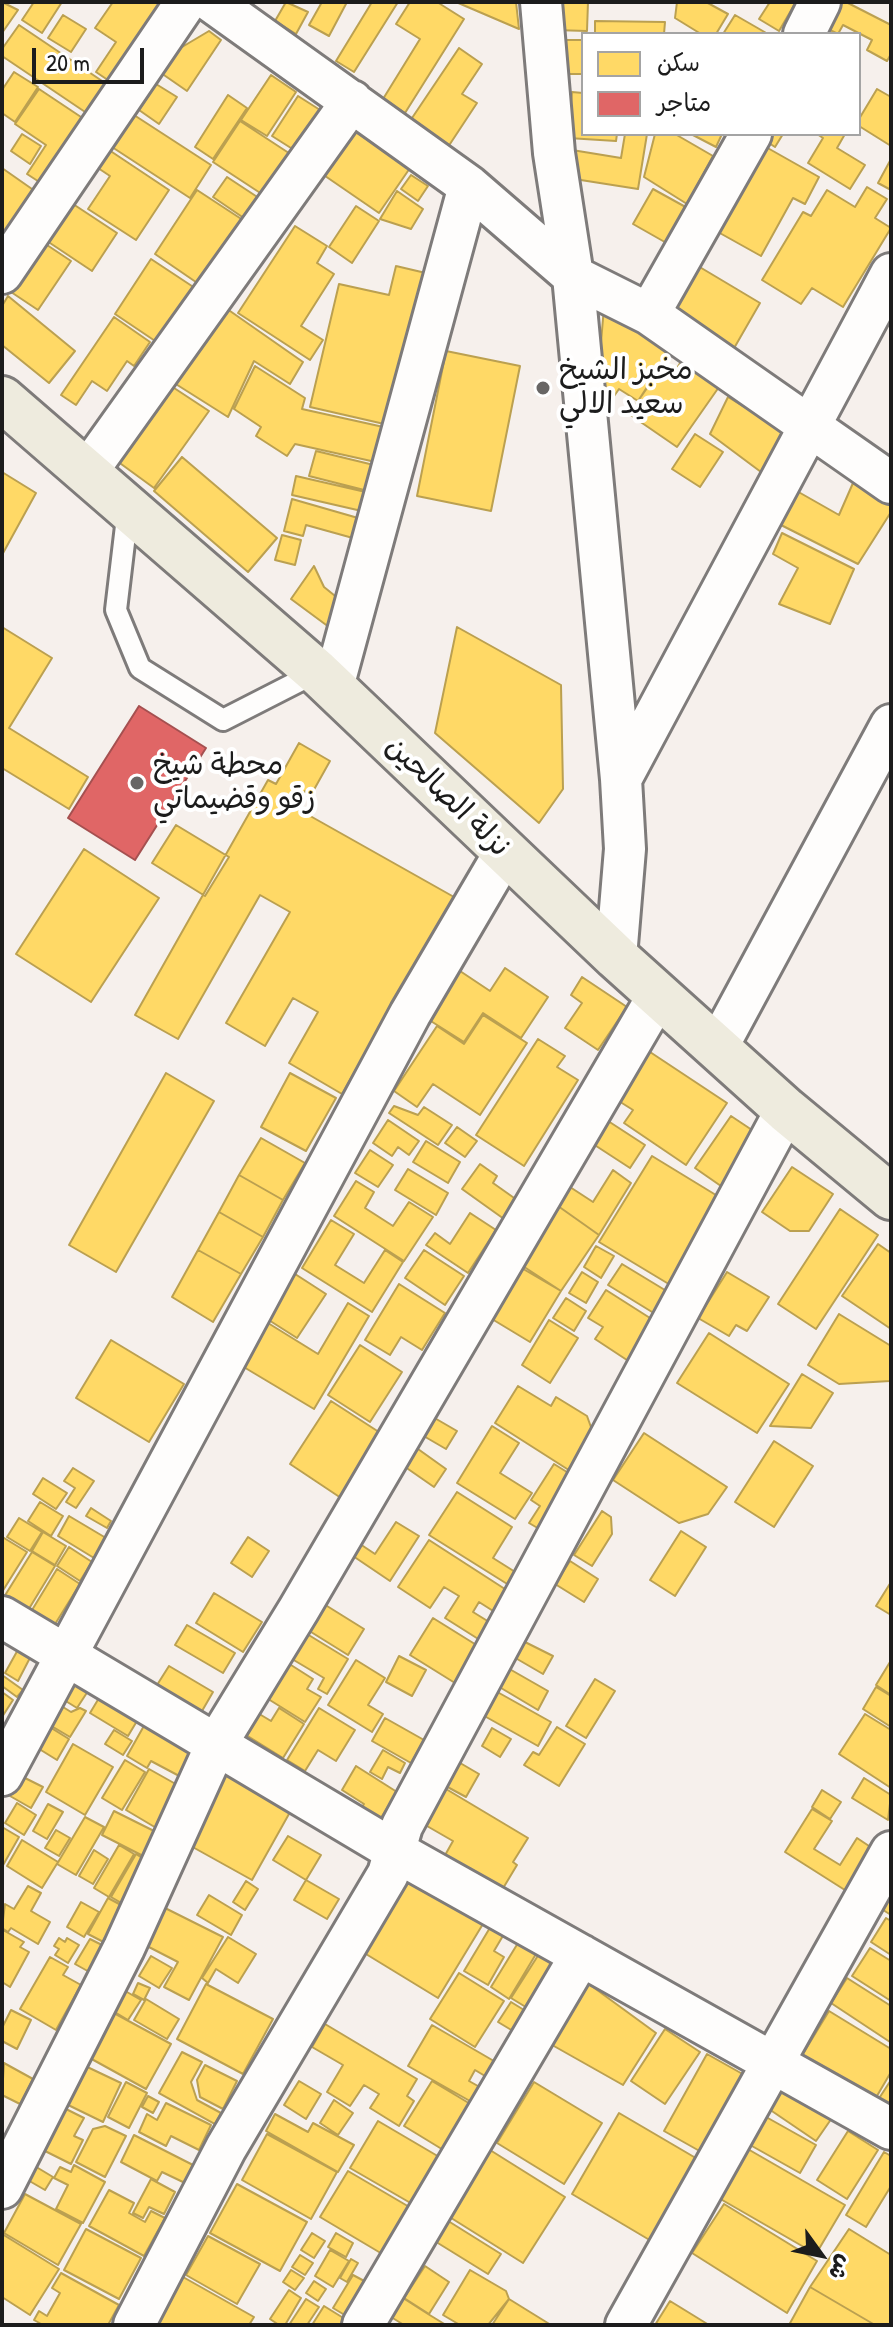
<!DOCTYPE html>
<html>
<head>
<meta charset="utf-8">
<style>
	body { margin:0 }
	#map { position:relative; width:893px; height:2327px; overflow:hidden; background:#f6f0ec; font-family:"Patrick Hand","Playpen Sans Arabic",sans-serif }
	canvas { display:block }
	.frame { position:absolute; inset:0; border:4px solid #1c1c1c; pointer-events:none }
	.legend { position:absolute; left:581px; top:32px; width:280px; height:104px; box-sizing:border-box; background:#fff; border:2px solid #a4a4a4; margin:0; padding:10px 14px; list-style:none; font-size:24px; color:#1c1c1c }
	.legend li { display:flex; align-items:center; gap:16px; height:40px }
	.legend b { width:40px; border:2px solid #a4a4a4 }
	.north { position:absolute; left:781px; top:2215px; width:80px; height:80px; -webkit-text-stroke:6px #fff; paint-order:stroke; rotate:123deg; font-size:22px; font-weight:700; line-height:32px; text-align:center; color:#1c1c1c }
	.north::after { content:''; display:block; margin:auto; width:28px; height:36px; background:#1c1c1c; clip-path:polygon(50% 0,100% 100%,50% 72%,0 100%) }
	.scale { position:absolute; left:32px; top:48px; width:112px; height:36px; box-sizing:border-box; border:4px solid #1c1c1c; border-top:0; padding-left:10px; font-size:24px; line-height:28px; white-space:nowrap; color:#1c1c1c; -webkit-text-stroke:6px #fff; paint-order:stroke }
</style>
</head>
<body>
<div id="map">
<canvas width="893" height="2327"></canvas>
<div class="frame"></div>
<ul class="legend">
<li><b style="height:22px;background:#ffd966"></b>سكن</li>
<li><b style="height:22px;background:#e06666"></b>متاجر</li>
</ul>
<div class="north">ش</div>
<div class="scale">20 m</div>
</div>
<script>
const ctx = document.querySelector('canvas').getContext('2d');
ctx.lineJoin = 'round';
function paint(path, color) { ctx.fillStyle = color; ctx.fill(path, 'evenodd'); }
const shape = rows => new Path2D(rows.map(r => 'M' + r).join(''));
function trace(path, color, width, dash) { ctx.strokeStyle = color; ctx.lineWidth = width; ctx.lineCap = dash ? 'butt' : 'round'; ctx.setLineDash(dash || []); ctx.stroke(path); }
function label(font, color, halo, rows, align = 'center') {
  ctx.font = font + ' "Patrick Hand","Playpen Sans Arabic",sans-serif'; ctx.lineWidth = 8; ctx.setLineDash([]); ctx.textBaseline = 'middle'; ctx.strokeStyle = halo; ctx.fillStyle = color; for (const [text, x, y, turn = 0] of rows) {
    ctx.save(); ctx.translate(x, y); ctx.rotate((+turn || 0) * Math.PI / 180); ctx.textAlign = isNaN(turn) ? turn : align; if (halo) ctx.strokeText(text, 0, 0); ctx.fillText(text, 0, 0); ctx.restore();
  }
}
const homes = shape([
	[2,2,18,10,2,33,2,2],
	[34,2,62,2,42,33,22,20,34,2],
	[113,2,163,2,121,89,96,72,116,42,95,28,113,2],
	[286,2,308,12,296,34,275,21,286,2],
	[322,2,347,2,329,36,309,25,322,2],
	[372,2,398,2,354,72,336,61,372,2],
	[410,2,437,2,464,19,405,113,383,99,420,39,396,24,410,2],
	[456,2,516,2,519,29,456,2],
	[555,2,588,2,587,31,554,30,555,2],
	[677,2,706,2,728,14,716,34,701,34,675,18,677,2],
	[770,2,796,2,779,31,759,19,770,2],
	[832,2,846,2,891,25,891,54,887,61,867,50,872,40,843,25,838,34,820,25,832,2],
	[63,15,86,29,71,52,48,38,63,15],
	[735,15,768,34,723,34,735,15],
	[595,21,665,22,664,34,595,34,595,21],
	[19,25,114,89,94,118,2,56,2,49,19,25],
	[209,31,221,40,187,91,161,73,177,50,209,31],
	[565,40,583,40,583,74,564,74,565,40],
	[459,48,482,64,462,94,477,103,448,147,410,121,459,48],
	[14,72,38,87,15,122,2,113,2,90,14,72],
	[271,75,296,92,267,136,241,120,271,75],
	[156,84,177,97,159,124,139,110,156,84],
	[39,89,90,123,47,187,27,174,46,145,15,124,39,89],
	[877,89,891,97,891,146,859,126,859,119,877,89],
	[572,92,583,93,583,134,617,134,616,141,568,138,572,92],
	[228,95,247,108,213,159,195,147,228,95],
	[298,96,328,115,302,155,272,136,298,96],
	[134,115,211,165,190,198,112,147,134,115],
	[240,121,301,161,274,202,213,162,240,121],
	[342,123,410,168,379,213,312,167,342,123],
	[22,134,41,146,30,164,11,151,22,134],
	[625,134,647,134,638,189,568,178,572,150,621,158,625,134],
	[655,134,675,134,713,156,687,204,644,177,655,134],
	[691,134,722,134,716,147,691,134],
	[755,134,783,134,775,147,755,134],
	[817,134,845,134,837,148,865,165,850,189,808,163,823,138,817,134],
	[757,142,819,177,805,204,793,198,761,256,709,227,757,142],
	[109,150,169,190,136,240,88,209,110,176,98,168,109,150],
	[891,159,891,190,878,183,891,159],
	[2,168,42,196,11,241,2,235,2,168],
	[411,175,428,186,418,201,401,189,411,175],
	[227,177,271,206,257,227,213,197,227,177],
	[867,187,887,199,875,218,891,228,843,307,812,288,801,304,762,280,803,212,811,216,827,190,855,207,867,187],
	[653,189,691,210,670,245,633,224,653,189],
	[197,190,252,226,209,291,155,254,197,190],
	[397,191,423,209,411,229,380,219,397,191],
	[70,202,117,233,92,271,44,239,70,202],
	[356,206,379,221,352,263,329,247,356,206],
	[295,226,327,246,317,263,334,274,301,326,323,340,310,360,238,313,295,226],
	[44,243,71,261,38,310,11,292,44,243],
	[151,259,207,296,170,351,115,314,151,259],
	[396,266,430,274,393,426,310,407,339,284,389,295,396,266],
	[698,266,760,303,733,350,670,312,698,266],
	[8,296,75,351,49,383,2,345,2,306,8,296],
	[220,304,303,362,290,384,254,361,228,417,171,381,220,304],
	[604,307,670,352,638,401,619,389,612,399,597,389,604,307],
	[114,317,150,342,134,366,127,361,107,391,92,381,76,405,61,395,114,317],
	[446,351,520,366,491,511,417,496,446,351],
	[682,360,719,387,677,447,629,414,663,365,674,373,682,360],
	[255,366,305,398,302,409,388,428,380,463,295,444,287,456,256,436,261,427,234,409,255,366],
	[168,384,209,411,154,488,117,461,168,384],
	[728,397,790,435,765,475,710,434,728,397],
	[695,434,723,452,700,487,672,469,695,434],
	[316,451,378,466,372,492,309,476,316,451],
	[182,457,277,538,248,572,154,491,182,457],
	[2,472,36,493,2,555,2,472],
	[296,476,370,493,366,512,292,495,296,476],
	[853,483,891,504,891,512,858,564,781,525,795,490,839,515,853,483],
	[292,499,365,520,360,540,306,525,303,536,284,531,292,499],
	[782,533,854,569,830,624,779,604,798,568,773,554,782,533],
	[282,535,301,540,295,565,275,560,282,535],
	[314,566,324,587,350,608,333,630,291,599,314,566],
	[2,627,52,658,9,728,88,777,69,809,2,768,2,627],
	[457,627,561,685,563,789,539,823,435,733,457,627],
	[299,743,330,761,311,795,305,791,296,808,454,897,342,1094,289,1063,318,1012,293,998,265,1046,226,1023,290,912,260,895,178,1039,135,1015,268,780,276,784,299,743],
	[176,825,229,857,205,896,152,863,176,825],
	[84,849,159,898,91,1002,16,954,84,849],
	[505,968,548,997,521,1038,483,1013,464,1042,426,1018,457,969,490,991,505,968],
	[582,977,627,1007,598,1050,565,1028,582,1003,571,995,582,977],
	[483,1015,527,1043,480,1115,433,1084,417,1107,394,1091,437,1026,464,1044,483,1015],
	[538,1039,565,1056,557,1067,578,1080,524,1166,476,1135,538,1039],
	[647,1050,727,1103,686,1165,624,1123,633,1110,614,1098,647,1050],
	[166,1073,214,1101,116,1272,69,1245,166,1073],
	[290,1073,336,1098,306,1151,261,1127,290,1073],
	[394,1106,418,1115,424,1107,452,1125,438,1145,389,1113,394,1106],
	[731,1116,767,1140,731,1193,695,1168,731,1116],
	[605,1119,645,1145,630,1168,590,1142,605,1119],
	[388,1120,419,1141,409,1155,398,1147,392,1156,373,1143,388,1120],
	[457,1127,477,1141,465,1157,445,1143,457,1127],
	[261,1138,305,1163,283,1200,239,1175,261,1138],
	[426,1141,460,1162,448,1183,413,1162,426,1141],
	[370,1150,393,1165,378,1187,355,1173,370,1150],
	[652,1156,729,1203,677,1289,599,1242,652,1156],
	[480,1164,497,1176,493,1183,517,1200,504,1219,462,1189,480,1164],
	[792,1167,833,1194,809,1231,790,1231,762,1212,792,1167],
	[408,1169,448,1193,436,1215,395,1190,408,1169],
	[613,1170,631,1183,599,1235,558,1206,570,1187,593,1202,613,1170],
	[239,1175,283,1200,263,1237,219,1212,239,1175],
	[356,1181,374,1192,365,1208,393,1226,409,1202,433,1217,404,1261,334,1216,356,1181],
	[558,1206,599,1235,561,1291,512,1259,558,1206],
	[840,1209,878,1235,816,1329,778,1304,840,1209],
	[219,1212,263,1237,241,1274,198,1250,219,1212],
	[470,1213,496,1230,468,1273,426,1245,435,1233,450,1244,470,1213],
	[331,1220,354,1234,335,1265,364,1283,385,1250,403,1262,372,1312,302,1268,331,1220],
	[878,1244,891,1253,891,1329,842,1296,878,1244],
	[596,1246,614,1256,601,1278,584,1267,596,1246],
	[198,1250,241,1274,213,1322,172,1297,198,1250],
	[424,1250,464,1276,445,1305,405,1278,424,1250],
	[513,1263,561,1291,530,1342,482,1313,513,1263],
	[622,1264,683,1301,670,1323,608,1285,622,1264],
	[292,1272,326,1294,297,1338,264,1317,292,1272],
	[582,1272,598,1282,586,1303,569,1293,582,1272],
	[727,1272,769,1297,747,1331,736,1325,729,1336,698,1318,727,1272],
	[399,1284,445,1313,422,1350,401,1337,390,1355,365,1340,399,1284],
	[606,1290,661,1325,636,1366,595,1339,603,1327,588,1318,606,1290],
	[566,1298,586,1311,574,1331,553,1318,566,1298],
	[348,1303,369,1316,314,1409,242,1366,268,1323,318,1354,348,1303],
	[839,1314,891,1346,890,1381,839,1384,808,1365,839,1314],
	[549,1320,578,1338,550,1383,522,1365,549,1320],
	[709,1333,789,1384,757,1433,677,1383,709,1333],
	[111,1340,184,1384,149,1442,76,1398,111,1340],
	[360,1345,402,1372,370,1422,328,1395,360,1345],
	[802,1374,833,1393,811,1428,770,1426,802,1374],
	[518,1386,551,1406,556,1397,587,1416,596,1441,575,1474,495,1423,518,1386],
	[331,1401,382,1434,341,1498,290,1464,331,1401],
	[426,1413,457,1431,446,1449,415,1431,426,1413],
	[492,1426,519,1443,500,1473,532,1493,515,1519,457,1483,492,1426],
	[644,1433,727,1487,708,1514,679,1523,613,1480,644,1433],
	[774,1441,813,1466,774,1527,735,1502,774,1441],
	[411,1444,446,1469,434,1487,398,1462,411,1444],
	[554,1464,575,1477,541,1530,529,1523,540,1506,531,1500,554,1464],
	[73,1468,94,1481,76,1508,66,1502,75,1488,64,1481,73,1468],
	[43,1478,67,1493,56,1509,33,1494,43,1478],
	[457,1492,512,1527,493,1558,520,1575,512,1587,429,1535,457,1492],
	[40,1502,63,1516,51,1536,28,1521,40,1502],
	[91,1508,111,1521,107,1528,86,1516,91,1508],
	[602,1511,611,1517,612,1534,592,1566,574,1555,602,1511],
	[69,1516,106,1538,94,1558,58,1536,69,1516],
	[19,1518,42,1532,30,1551,7,1537,19,1518],
	[396,1522,419,1536,390,1581,350,1554,357,1542,375,1554,396,1522],
	[681,1531,706,1547,675,1596,650,1580,681,1531],
	[43,1532,66,1546,55,1565,32,1551,43,1532],
	[248,1537,269,1551,252,1577,231,1563,248,1537],
	[4,1538,27,1552,2,1592,2,1540,4,1538],
	[429,1540,508,1591,501,1616,479,1602,473,1612,494,1625,483,1642,445,1618,459,1596,444,1587,430,1608,398,1587,429,1540],
	[69,1547,92,1562,80,1581,57,1566,69,1547],
	[32,1552,55,1566,27,1612,4,1597,32,1552],
	[570,1561,598,1579,584,1602,555,1584,570,1561],
	[57,1569,80,1584,52,1629,29,1615,57,1569],
	[891,1582,891,1615,876,1606,891,1582],
	[214,1593,262,1622,243,1652,196,1623,214,1593],
	[319,1601,364,1629,348,1655,303,1627,319,1601],
	[433,1618,478,1646,455,1683,410,1655,433,1618],
	[187,1625,235,1653,223,1673,175,1645,187,1625],
	[307,1634,348,1659,327,1694,318,1689,324,1678,292,1659,307,1634],
	[521,1640,553,1656,543,1674,512,1656,521,1640],
	[20,1646,33,1652,18,1681,5,1673,20,1646],
	[399,1656,426,1670,412,1696,386,1682,399,1656],
	[280,1658,313,1679,307,1689,321,1697,305,1722,265,1697,280,1658],
	[356,1660,385,1678,368,1705,383,1714,372,1732,328,1705,356,1660],
	[890,1662,891,1663,891,1695,876,1685,890,1662],
	[169,1666,213,1692,202,1711,157,1685,169,1666],
	[506,1667,548,1691,538,1710,496,1685,506,1667],
	[69,1674,90,1688,77,1708,56,1695,69,1674],
	[2,1675,23,1690,17,1697,2,1686,2,1675],
	[595,1679,615,1691,586,1738,566,1726,595,1679],
	[876,1687,891,1696,891,1727,863,1709,876,1687],
	[492,1689,551,1722,538,1746,479,1713,492,1689],
	[2,1692,13,1700,2,1717,2,1692],
	[102,1693,140,1716,128,1736,90,1713,102,1693],
	[55,1702,71,1712,80,1708,86,1711,70,1737,43,1721,55,1702],
	[279,1708,304,1724,283,1758,238,1730,251,1709,271,1721,279,1708],
	[319,1708,355,1730,336,1761,318,1750,305,1771,287,1760,319,1708],
	[865,1714,891,1730,891,1788,839,1754,865,1714],
	[385,1718,424,1740,411,1763,372,1741,385,1718],
	[145,1724,197,1753,183,1778,151,1761,147,1768,127,1756,145,1724],
	[48,1726,69,1739,57,1760,36,1747,48,1726],
	[557,1727,585,1744,559,1786,524,1765,533,1752,539,1755,557,1727],
	[492,1728,511,1739,500,1757,482,1746,492,1728],
	[114,1730,132,1741,123,1755,105,1744,114,1730],
	[73,1744,113,1767,85,1815,46,1792,73,1744],
	[383,1750,405,1763,400,1773,388,1767,382,1779,370,1772,383,1750],
	[125,1760,145,1772,122,1810,102,1798,125,1760],
	[455,1760,479,1774,466,1797,442,1784,455,1760],
	[223,1765,294,1805,252,1880,180,1840,223,1765],
	[356,1766,397,1792,379,1821,360,1810,364,1804,342,1790,356,1766],
	[149,1769,181,1787,158,1829,126,1810,149,1769],
	[21,1776,43,1787,31,1808,10,1796,21,1776],
	[864,1778,891,1795,888,1820,852,1798,864,1778],
	[441,1786,528,1838,513,1862,517,1865,499,1895,444,1857,453,1841,420,1822,441,1786],
	[822,1790,841,1802,830,1819,812,1807,822,1790],
	[17,1803,36,1815,24,1835,5,1823,17,1803],
	[48,1804,63,1812,47,1839,33,1831,48,1804],
	[812,1809,832,1821,814,1849,840,1865,857,1838,875,1850,848,1892,785,1852,812,1809],
	[114,1811,164,1836,151,1860,102,1835,114,1811],
	[85,1817,104,1827,76,1875,57,1864,85,1817],
	[2,1827,19,1837,2,1867,2,1827],
	[56,1830,70,1838,59,1856,45,1848,56,1830],
	[288,1836,321,1855,306,1880,273,1860,288,1836],
	[22,1840,58,1862,42,1888,7,1866,22,1840],
	[119,1845,134,1854,109,1897,94,1888,119,1845],
	[94,1850,108,1859,93,1884,79,1876,94,1850],
	[136,1854,150,1863,125,1905,111,1897,136,1854],
	[891,1866,891,1915,869,1901,891,1866],
	[409,1872,486,1919,438,1998,361,1951,409,1872],
	[306,1880,339,1899,327,1919,294,1900,306,1880],
	[246,1881,258,1889,245,1910,233,1902,246,1881],
	[28,1886,41,1893,31,1911,50,1922,38,1944,11,1928,8,1932,2,1928,5,1904,14,1909,28,1886],
	[209,1895,242,1915,231,1935,197,1915,209,1895],
	[108,1898,134,1912,115,1948,88,1934,108,1898],
	[81,1902,99,1912,84,1937,67,1927,81,1902],
	[165,1908,223,1937,189,2000,164,1987,178,1962,145,1945,165,1908],
	[886,1918,891,1921,891,1955,871,1942,886,1918],
	[491,1926,504,1934,494,1951,504,1957,488,1985,464,1971,491,1926],
	[3,1930,24,1942,20,1947,29,1952,10,1987,2,1982,3,1930],
	[228,1937,256,1954,238,1983,216,1969,208,1983,202,1978,228,1937],
	[59,1938,65,1942,67,1938,79,1945,68,1963,55,1955,59,1949,54,1946,59,1938],
	[90,1939,108,1948,93,1974,75,1964,90,1939],
	[518,1943,536,1954,509,1999,491,1987,518,1943],
	[870,1948,891,1961,891,2001,852,1976,870,1948],
	[539,1954,557,1965,529,2009,511,1998,539,1954],
	[151,1956,172,1968,159,1988,139,1976,151,1956],
	[50,1957,68,1967,63,1975,81,1985,56,2030,20,2009,50,1957],
	[459,1973,504,2001,475,2047,430,2019,459,1973],
	[847,1978,891,2006,890,2042,831,2003,847,1978],
	[582,1979,656,2033,623,2085,545,2041,582,1979],
	[138,1983,150,1988,144,2000,133,1994,138,1983],
	[206,1984,273,2019,243,2074,177,2039,206,1984],
	[120,1988,141,2000,128,2020,108,2008,120,1988],
	[146,1999,179,2019,167,2039,134,2020,146,1999],
	[511,2002,537,2018,507,2064,497,2058,513,2031,498,2022,511,2002],
	[11,2010,31,2020,17,2049,2,2041,2,2028,11,2010],
	[829,2011,891,2049,891,2072,874,2101,801,2057,829,2011],
	[112,2012,171,2044,146,2089,88,2057,112,2012],
	[325,2024,417,2079,407,2096,414,2101,399,2126,370,2108,379,2094,364,2085,350,2106,327,2092,343,2065,312,2047,325,2024],
	[432,2025,499,2064,490,2079,475,2070,469,2081,485,2090,477,2105,408,2066,432,2025],
	[665,2029,700,2052,665,2104,631,2081,665,2029],
	[182,2052,202,2062,191,2082,197,2100,221,2113,215,2124,159,2093,182,2052],
	[707,2054,755,2081,712,2158,664,2131,707,2054],
	[4,2063,33,2079,20,2104,2,2095,4,2063],
	[81,2064,121,2083,103,2122,62,2102,81,2064],
	[205,2065,237,2081,223,2109,200,2097,197,2080,205,2065],
	[782,2079,834,2115,816,2141,763,2105,782,2079],
	[891,2080,891,2113,876,2103,891,2080],
	[299,2081,321,2094,306,2119,284,2105,299,2081],
	[432,2081,472,2105,445,2151,404,2126,432,2081],
	[126,2082,147,2093,129,2128,108,2117,126,2082],
	[534,2082,602,2123,564,2184,497,2143,534,2082],
	[148,2096,159,2102,153,2113,142,2107,148,2096],
	[334,2100,353,2113,338,2135,320,2123,334,2100],
	[166,2103,211,2125,199,2150,171,2136,166,2146,139,2132,147,2114,157,2120,166,2103],
	[64,2108,84,2118,74,2136,83,2140,71,2164,43,2150,64,2108],
	[619,2113,706,2164,658,2245,572,2194,619,2113],
	[759,2113,816,2145,800,2173,743,2141,759,2113],
	[275,2114,308,2132,313,2123,354,2145,338,2172,266,2131,275,2114],
	[378,2121,441,2158,414,2205,350,2168,378,2121],
	[105,2126,126,2136,105,2177,76,2162,93,2129,105,2126],
	[848,2131,878,2150,847,2199,817,2180,848,2131],
	[267,2134,337,2172,311,2219,242,2180,267,2134],
	[134,2135,193,2165,185,2183,162,2172,157,2181,121,2162,134,2135],
	[746,2148,845,2205,816,2254,717,2197,746,2148],
	[490,2150,565,2197,523,2263,448,2216,490,2150],
	[884,2152,891,2156,891,2186,866,2227,846,2215,884,2152],
	[33,2165,53,2177,45,2190,26,2179,33,2165],
	[74,2165,105,2182,83,2223,56,2209,68,2185,54,2178,60,2167,71,2172,74,2165],
	[348,2171,411,2208,384,2255,320,2217,348,2171],
	[151,2179,175,2192,164,2214,149,2207,143,2218,133,2213,151,2179],
	[237,2184,307,2222,280,2271,210,2233,237,2184],
	[109,2190,134,2203,129,2213,145,2222,151,2211,165,2218,144,2256,89,2226,109,2190],
	[25,2194,81,2224,58,2265,4,2233,25,2194],
	[724,2204,817,2261,787,2313,692,2253,724,2204],
	[445,2219,501,2254,488,2274,433,2240,445,2219],
	[86,2229,141,2258,119,2299,64,2270,86,2229],
	[849,2229,891,2255,891,2325,875,2325,810,2287,849,2229],
	[312,2233,325,2241,314,2258,301,2250,312,2233],
	[336,2233,353,2243,346,2257,328,2247,336,2233],
	[2,2234,59,2269,30,2315,2,2297,2,2234],
	[208,2236,260,2264,237,2304,186,2275,208,2236],
	[330,2250,349,2261,333,2287,315,2276,330,2250],
	[300,2255,313,2263,305,2275,292,2267,300,2255],
	[351,2259,358,2263,347,2282,340,2278,351,2259],
	[425,2266,449,2282,429,2314,404,2298,425,2266],
	[291,2270,304,2278,295,2290,283,2282,291,2270],
	[470,2270,506,2291,509,2299,488,2325,460,2325,443,2315,470,2270],
	[61,2273,119,2305,108,2325,43,2325,34,2320,39,2311,47,2316,60,2293,52,2288,61,2273],
	[353,2275,368,2283,348,2317,333,2308,353,2275],
	[183,2277,254,2317,249,2325,158,2324,183,2277],
	[314,2281,326,2289,318,2301,306,2293,314,2281],
	[810,2287,875,2325,789,2325,810,2287],
	[289,2290,301,2298,285,2325,279,2325,270,2319,289,2290],
	[403,2298,428,2314,446,2325,404,2325,391,2317,403,2298],
	[306,2299,319,2307,307,2325,289,2325,306,2299],
	[509,2299,551,2325,492,2325,509,2299],
	[670,2301,709,2325,655,2325,670,2301],
	[324,2306,345,2319,342,2325,312,2325,324,2306]
]);
paint(homes, '#ffd966');
trace(homes, '#bba050', 2);
const shops = shape([
	[139,706,206,748,135,860,68,818,139,706]
]);
paint(shops, '#e06666');
trace(shops, '#a55050', 2);
const lane = shape([
	[128,509,116,610,140,668,223,720,317,672]
]);
const street = shape([
	[212,2,469,186,573,276,649,314,891,483],
	[541,2,554,153,573,276,621,779,625,849,616,957],
	[804,34,820,2],
	[2,273,186,2],
	[649,314,751,134],
	[87,472,352,101],
	[333,687,469,186],
	[621,779,891,274],
	[717,1048,891,725],
	[2,1617,395,1851,891,2129],
	[2,1775,410,1014,505,852],
	[2,2188,124,1948,217,1743,299,1609,659,994],
	[134,2325,226,2148,388,1874,402,1826,786,1110],
	[363,2325,581,1955],
	[626,2325,891,1852]
]);
const primary = shape([
	[2,399,317,672,616,957,786,1110,891,1197]
]);
trace(lane, '#7e7b7a', 26);
trace(street, '#7e7b7a', 46);
trace(primary, '#7e7b7a', 50);
trace(lane, '#fefdfc', 20);
trace(street, '#fefdfc', 40);
trace(primary, '#eeebde', 44);
for (const [x, y, r, color] of [
	[543,388,8,"#686665"],
	[137,783,8,"#686665"]
]) { const dot = new Path2D(); dot.arc(x, y, r, 0, 2 * Math.PI); ctx.fillStyle = color; ctx.fill(dot); trace(dot, '#fff', 3); }
label('30px', '#1c1c1c', '#fff', [
	["مخبز الشيخ",559,371],
	["سعيد الالي",559,405],
	["محطة شيخ",153,766],
	["زقو وقضيماتي",153,800]
], 'left');
label('30px', '#1c1c1c', '#fff', [
	["نزلة الصالحين",447,797,44]
]);
</script>
</body>
</html>
